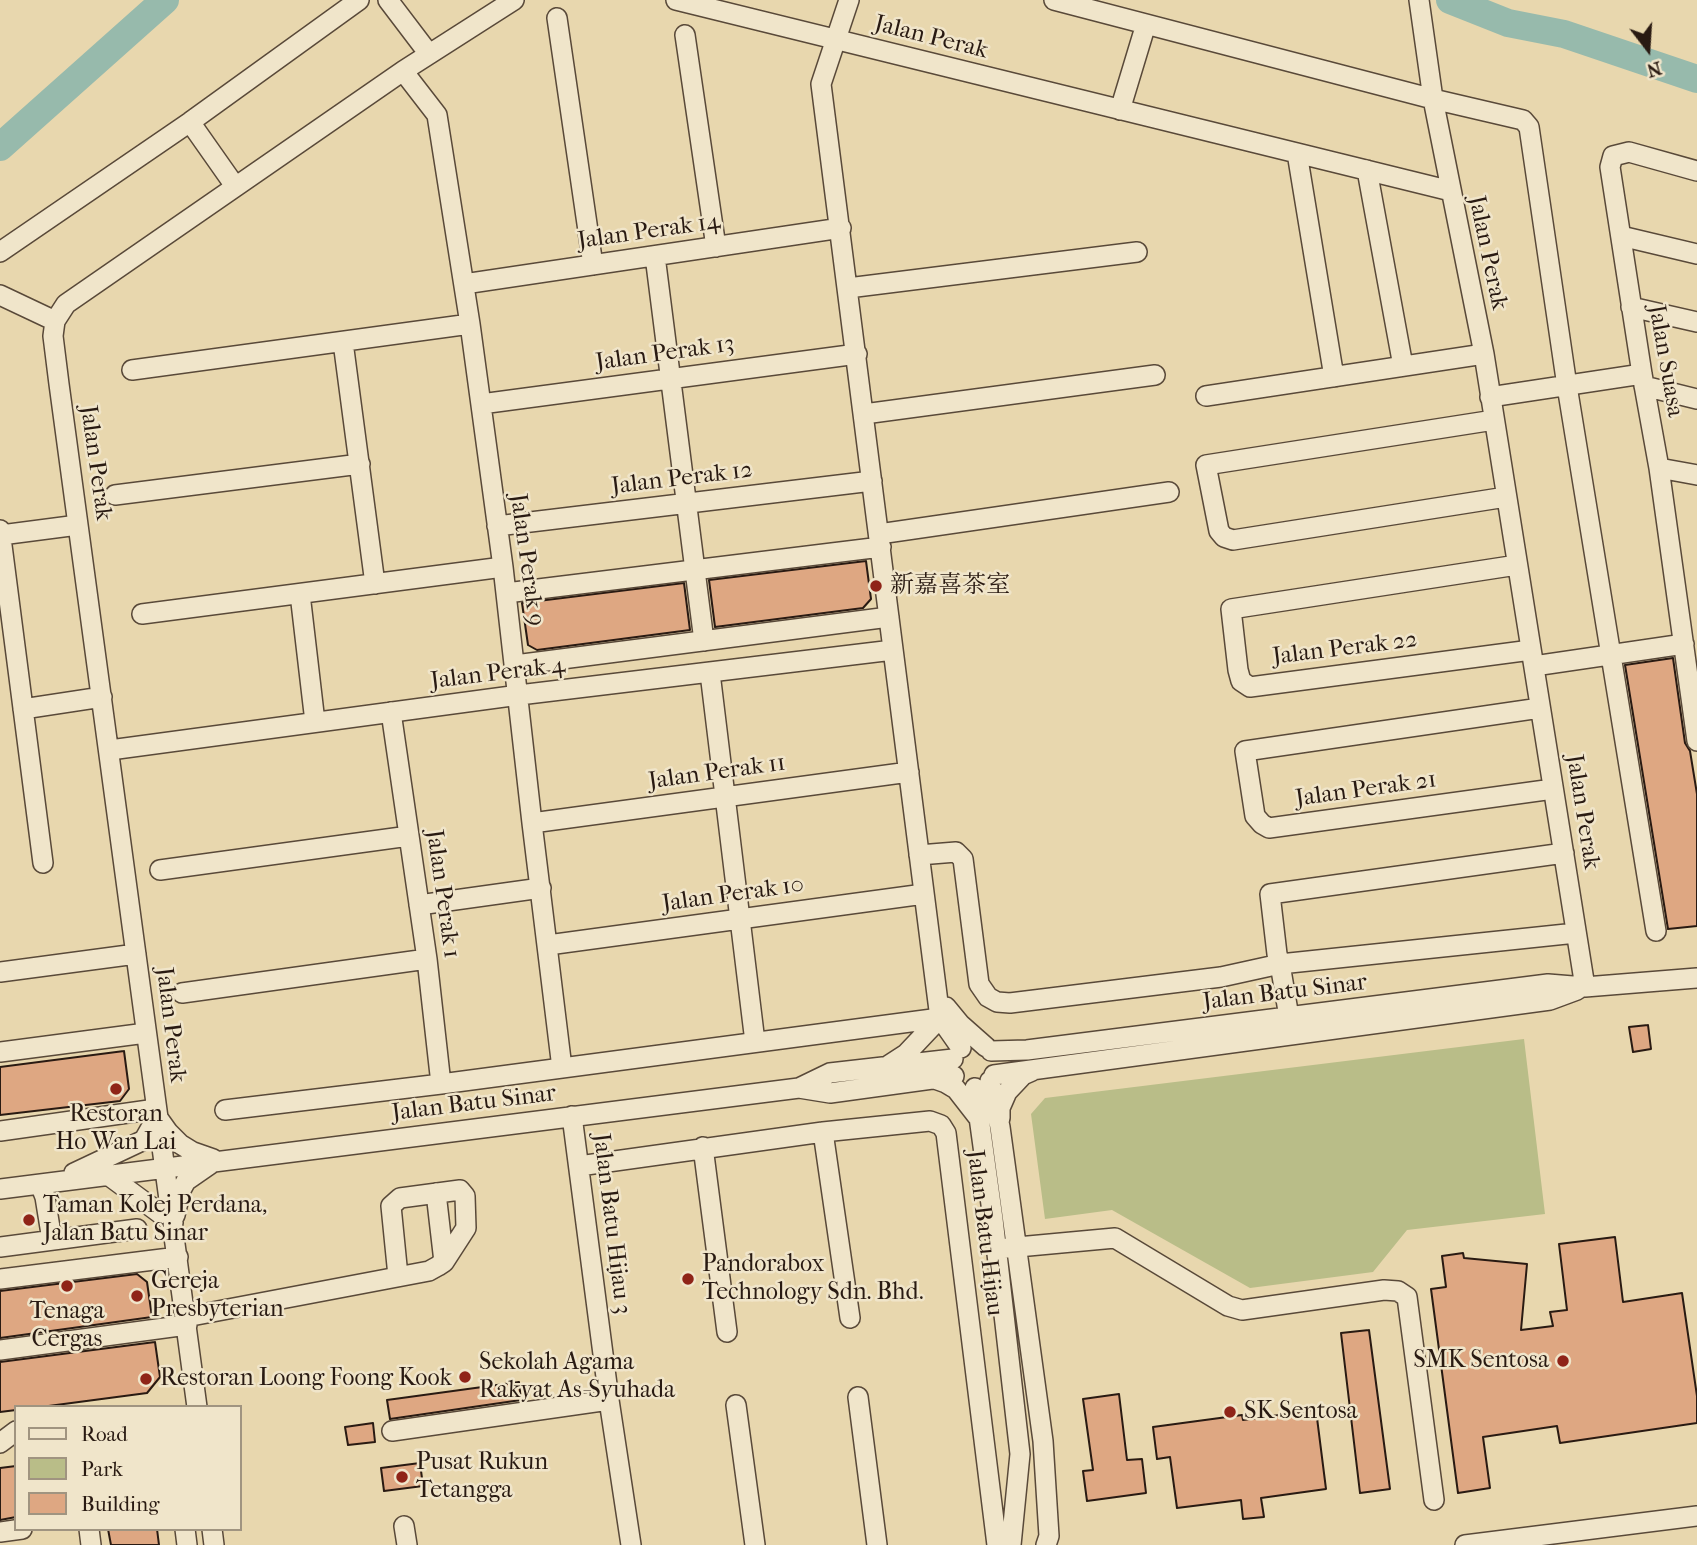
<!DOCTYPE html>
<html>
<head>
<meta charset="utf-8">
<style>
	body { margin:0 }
	#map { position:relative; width:1697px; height:1545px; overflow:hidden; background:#e8d7ae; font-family:"IM FELL French Canon",serif }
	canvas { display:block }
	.legend { position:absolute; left:14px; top:1405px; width:228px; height:126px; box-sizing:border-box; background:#f0e5ca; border:2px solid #a09480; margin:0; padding:9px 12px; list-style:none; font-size:21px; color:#291a12 }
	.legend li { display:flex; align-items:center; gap:14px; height:35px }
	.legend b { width:35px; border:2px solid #a09480 }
	.north { position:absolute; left:1613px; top:14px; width:70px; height:70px; -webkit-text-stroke:5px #f0e5ca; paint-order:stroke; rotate:163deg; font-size:19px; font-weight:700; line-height:28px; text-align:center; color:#291a12 }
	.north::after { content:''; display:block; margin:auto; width:24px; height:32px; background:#291a12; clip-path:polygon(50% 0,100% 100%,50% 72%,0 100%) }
</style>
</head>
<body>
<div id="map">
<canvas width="1697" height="1545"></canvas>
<ul class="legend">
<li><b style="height:9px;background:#f0e5ca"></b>Road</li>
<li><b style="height:19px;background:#b9bd88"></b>Park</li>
<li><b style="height:19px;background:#dea782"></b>Building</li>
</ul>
<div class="north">N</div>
</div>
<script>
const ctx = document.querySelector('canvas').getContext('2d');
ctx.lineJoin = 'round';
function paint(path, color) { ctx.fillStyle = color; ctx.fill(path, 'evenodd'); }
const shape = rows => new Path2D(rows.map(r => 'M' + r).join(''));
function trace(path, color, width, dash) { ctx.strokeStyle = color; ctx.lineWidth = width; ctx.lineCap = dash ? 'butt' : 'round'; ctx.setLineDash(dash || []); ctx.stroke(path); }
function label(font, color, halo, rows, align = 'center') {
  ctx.font = font + ' "IM FELL French Canon","Noto Serif SC",serif'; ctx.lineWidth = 5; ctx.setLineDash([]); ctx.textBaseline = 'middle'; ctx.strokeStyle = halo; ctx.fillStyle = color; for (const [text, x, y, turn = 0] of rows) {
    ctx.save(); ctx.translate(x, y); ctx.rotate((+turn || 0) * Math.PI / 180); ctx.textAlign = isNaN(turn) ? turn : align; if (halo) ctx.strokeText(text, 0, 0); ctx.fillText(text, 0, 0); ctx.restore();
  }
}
paint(shape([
	[1524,1039,1545,1214,1407,1230,1373,1272,1250,1288,1112,1210,1045,1219,1031,1114,1045,1098]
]), '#b9bd88');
trace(shape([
	[1450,0,1508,23,1564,34,1697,79],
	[0,147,165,0]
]), '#97baac', 28);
const building = shape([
	[866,561,871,599,863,608,715,627,709,580,866,561],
	[684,583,690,630,537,650,528,645,522,603,684,583],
	[1673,658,1685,743,1690,751,1697,794,1697,926,1668,929,1625,665,1673,658],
	[1648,1025,1651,1049,1633,1052,1629,1027,1648,1025],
	[124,1051,129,1089,120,1101,0,1115,0,1067,124,1051],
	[1615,1237,1623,1302,1682,1293,1697,1396,1697,1423,1560,1443,1557,1426,1483,1437,1490,1488,1458,1493,1431,1289,1446,1287,1442,1256,1463,1253,1464,1258,1527,1264,1521,1330,1553,1326,1550,1312,1567,1310,1559,1244,1615,1237],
	[137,1274,147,1282,152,1317,0,1338,0,1291,137,1274],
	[1369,1330,1390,1489,1360,1493,1341,1333,1369,1330],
	[155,1342,160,1377,147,1393,41,1407,16,1407,16,1410,0,1412,0,1362,155,1342],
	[519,1382,521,1400,390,1419,387,1400,519,1382],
	[1119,1394,1127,1460,1142,1459,1146,1493,1087,1501,1083,1471,1093,1470,1083,1399,1119,1394],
	[1316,1410,1326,1489,1261,1498,1264,1517,1243,1519,1241,1500,1177,1508,1170,1457,1157,1459,1153,1427,1242,1415,1243,1420,1316,1410],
	[373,1423,375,1442,348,1445,345,1427,373,1423],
	[420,1463,423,1486,384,1491,381,1468,420,1463],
	[16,1466,16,1517,0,1520,0,1468,16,1466],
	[108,1529,157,1529,159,1545,111,1545,108,1529]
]);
paint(building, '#dea782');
trace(building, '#291a12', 2);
const minor = shape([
	[388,0,429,54],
	[676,0,1451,191],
	[849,0,821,84,940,1018,961,1048],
	[1054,0,1433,99,1523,120,1529,127,1567,386,1656,931],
	[1419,0,1433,99,1484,354,1585,987],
	[557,18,593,265],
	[685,35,716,247],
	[403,71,437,115,470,324,503,567,532,823,562,1068],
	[1120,110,1146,24],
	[190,122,235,186],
	[1297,153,1334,377],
	[1367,170,1403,366],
	[1697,171,1629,152,1613,156,1610,167,1642,374,1659,468,1697,741],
	[1621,236,1697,254],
	[0,252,190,122,359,0],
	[655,256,704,641],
	[464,284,841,228],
	[848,288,1137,252],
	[0,295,55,321],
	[1631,307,1697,322],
	[343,342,375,584],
	[132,370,470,324],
	[1644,386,1697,399],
	[1206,396,1484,354],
	[1490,397,1642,374],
	[481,404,857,354],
	[864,414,1155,375],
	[1494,420,1206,465,1219,531,1224,537,1233,540,1506,497],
	[1659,468,1697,475],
	[115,495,360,464],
	[497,526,872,481],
	[0,530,43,863],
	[879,534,1169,492],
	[1,535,78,525],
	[1517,565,1231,609,1238,670,1241,681,1250,687,1531,650],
	[506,593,881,547],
	[300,594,315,722],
	[142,614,503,567],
	[515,665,889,617],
	[1534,666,1684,644],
	[710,673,755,1042],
	[1540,708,1245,751,1255,816,1262,824,1269,828,1553,789],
	[23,709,102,697],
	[391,712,427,959,441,1084],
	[110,750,519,695,893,650],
	[532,823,909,772],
	[1564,853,1270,894,1277,954,1280,964,1576,933],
	[919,855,956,852,963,859,979,984,988,997,997,1002,1010,1003,1221,977,1280,964,1289,1017],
	[160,870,409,836],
	[419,905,541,888],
	[548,945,924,894],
	[0,972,136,954],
	[182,993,427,959],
	[946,1007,960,1024,986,1047],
	[991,1051,1027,1050,1548,984,1585,987,1697,978],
	[0,1052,146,1033],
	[889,1065,906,1054,940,1018],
	[994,1075,1550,1000,1577,990],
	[932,1078,946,1083,956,1089,977,1116],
	[990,1081,1000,1127,1043,1441,1049,1536,1046,1545],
	[799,1088,830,1073,953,1059],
	[975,1088,993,1219,1020,1454,1011,1545],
	[225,1110,441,1084,940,1018],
	[572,1116,609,1400,631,1545],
	[158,1118,168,1132,180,1144,193,1152,213,1159],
	[1000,1118,1000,1108,1007,1092,1023,1075,1032,1071],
	[0,1131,156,1109],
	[823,1132,850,1318],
	[703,1147,727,1332],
	[579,1166,823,1132,930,1121,941,1125,946,1133,997,1545],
	[74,1173,144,1140,157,1117],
	[108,1175,173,1223],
	[40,1184,45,1197,52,1240],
	[0,1189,799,1088,830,1093,954,1076],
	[175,1215,181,1190,186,1181,212,1163],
	[0,1247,137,1229],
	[996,1249,1115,1238,1228,1306,1242,1310,1384,1290,1398,1291,1407,1297,1434,1500],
	[398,1276,391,1206,400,1198,460,1190,465,1196,466,1228,444,1262],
	[0,1279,178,1257],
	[186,1317,429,1271,438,1266,444,1262,436,1193],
	[0,1350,187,1325],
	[858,1397,877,1545],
	[736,1405,755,1545],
	[197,1407,59,384,53,336,55,321,66,304,403,71,514,0],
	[392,1431,609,1400],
	[0,1443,16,1431],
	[404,1526,407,1545],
	[89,1529,91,1545],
	[185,1529,187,1545],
	[212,1529,214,1545],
	[0,1532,22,1529],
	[1465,1545,1697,1516]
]);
trace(minor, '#594939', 22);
trace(minor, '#f0e5ca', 19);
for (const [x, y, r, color] of [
	[876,586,7,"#8f2418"],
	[116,1089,7,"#8f2418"],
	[29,1220,7,"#8f2418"],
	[688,1279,7,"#8f2418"],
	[67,1286,7,"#8f2418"],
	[137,1296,7,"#8f2418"],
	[1563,1361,7,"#8f2418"],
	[465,1377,7,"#8f2418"],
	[146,1379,7,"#8f2418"],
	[1230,1412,7,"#8f2418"],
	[402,1477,7,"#8f2418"]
]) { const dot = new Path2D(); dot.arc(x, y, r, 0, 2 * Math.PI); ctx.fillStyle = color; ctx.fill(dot); trace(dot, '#f0e5ca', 2.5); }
label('24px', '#291a12', '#f0e5ca', [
	["Jalan Perak",931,38,14],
	["Jalan Perak 14",649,232,-8],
	["Jalan Perak",1487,253,78],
	["Jalan Perak 13",665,354,-8],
	["Jalan Suasa",1665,361,80],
	["Jalan Perak",95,463,82],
	["Jalan Perak 12",682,479,-7],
	["Jalan Perak 9",526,560,82],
	["Jalan Perak 22",1345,649,-7],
	["Jalan Perak 4",498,674,-7],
	["Jalan Perak 11",717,773,-8],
	["Jalan Perak 21",1366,790,-8],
	["Jalan Perak",1582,812,81],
	["Jalan Perak 1",442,894,82],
	["Jalan Perak 10",733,895,-8],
	["Jalan Batu Sinar",1285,993,-7],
	["Jalan Perak",170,1025,83],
	["Jalan Batu Sinar",474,1104,-7],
	["Jalan Batu Hijau 3",611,1224,83],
	["Jalan Batu Hijau",984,1233,83]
]);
label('24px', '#291a12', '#f0e5ca', [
	["新嘉喜茶室",890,586],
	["Restoran",116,1115,"center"],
	["Ho Wan Lai",116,1143,"center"],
	["Taman Kolej Perdana,",43,1206],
	["Jalan Batu Sinar",43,1234],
	["Pandorabox",702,1265],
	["Technology Sdn. Bhd.",702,1293],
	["Gereja",151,1282],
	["Presbyterian",151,1310],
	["Tenaga",67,1312,"center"],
	["Cergas",67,1340,"center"],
	["SMK Sentosa",1549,1361,"right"],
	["Sekolah Agama",479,1363],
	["Rakyat As-Syuhada",479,1391],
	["Restoran Loong Foong Kook",160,1379],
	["SK Sentosa",1244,1412],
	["Pusat Rukun",416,1463],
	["Tetangga",416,1491]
], 'left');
</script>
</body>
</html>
